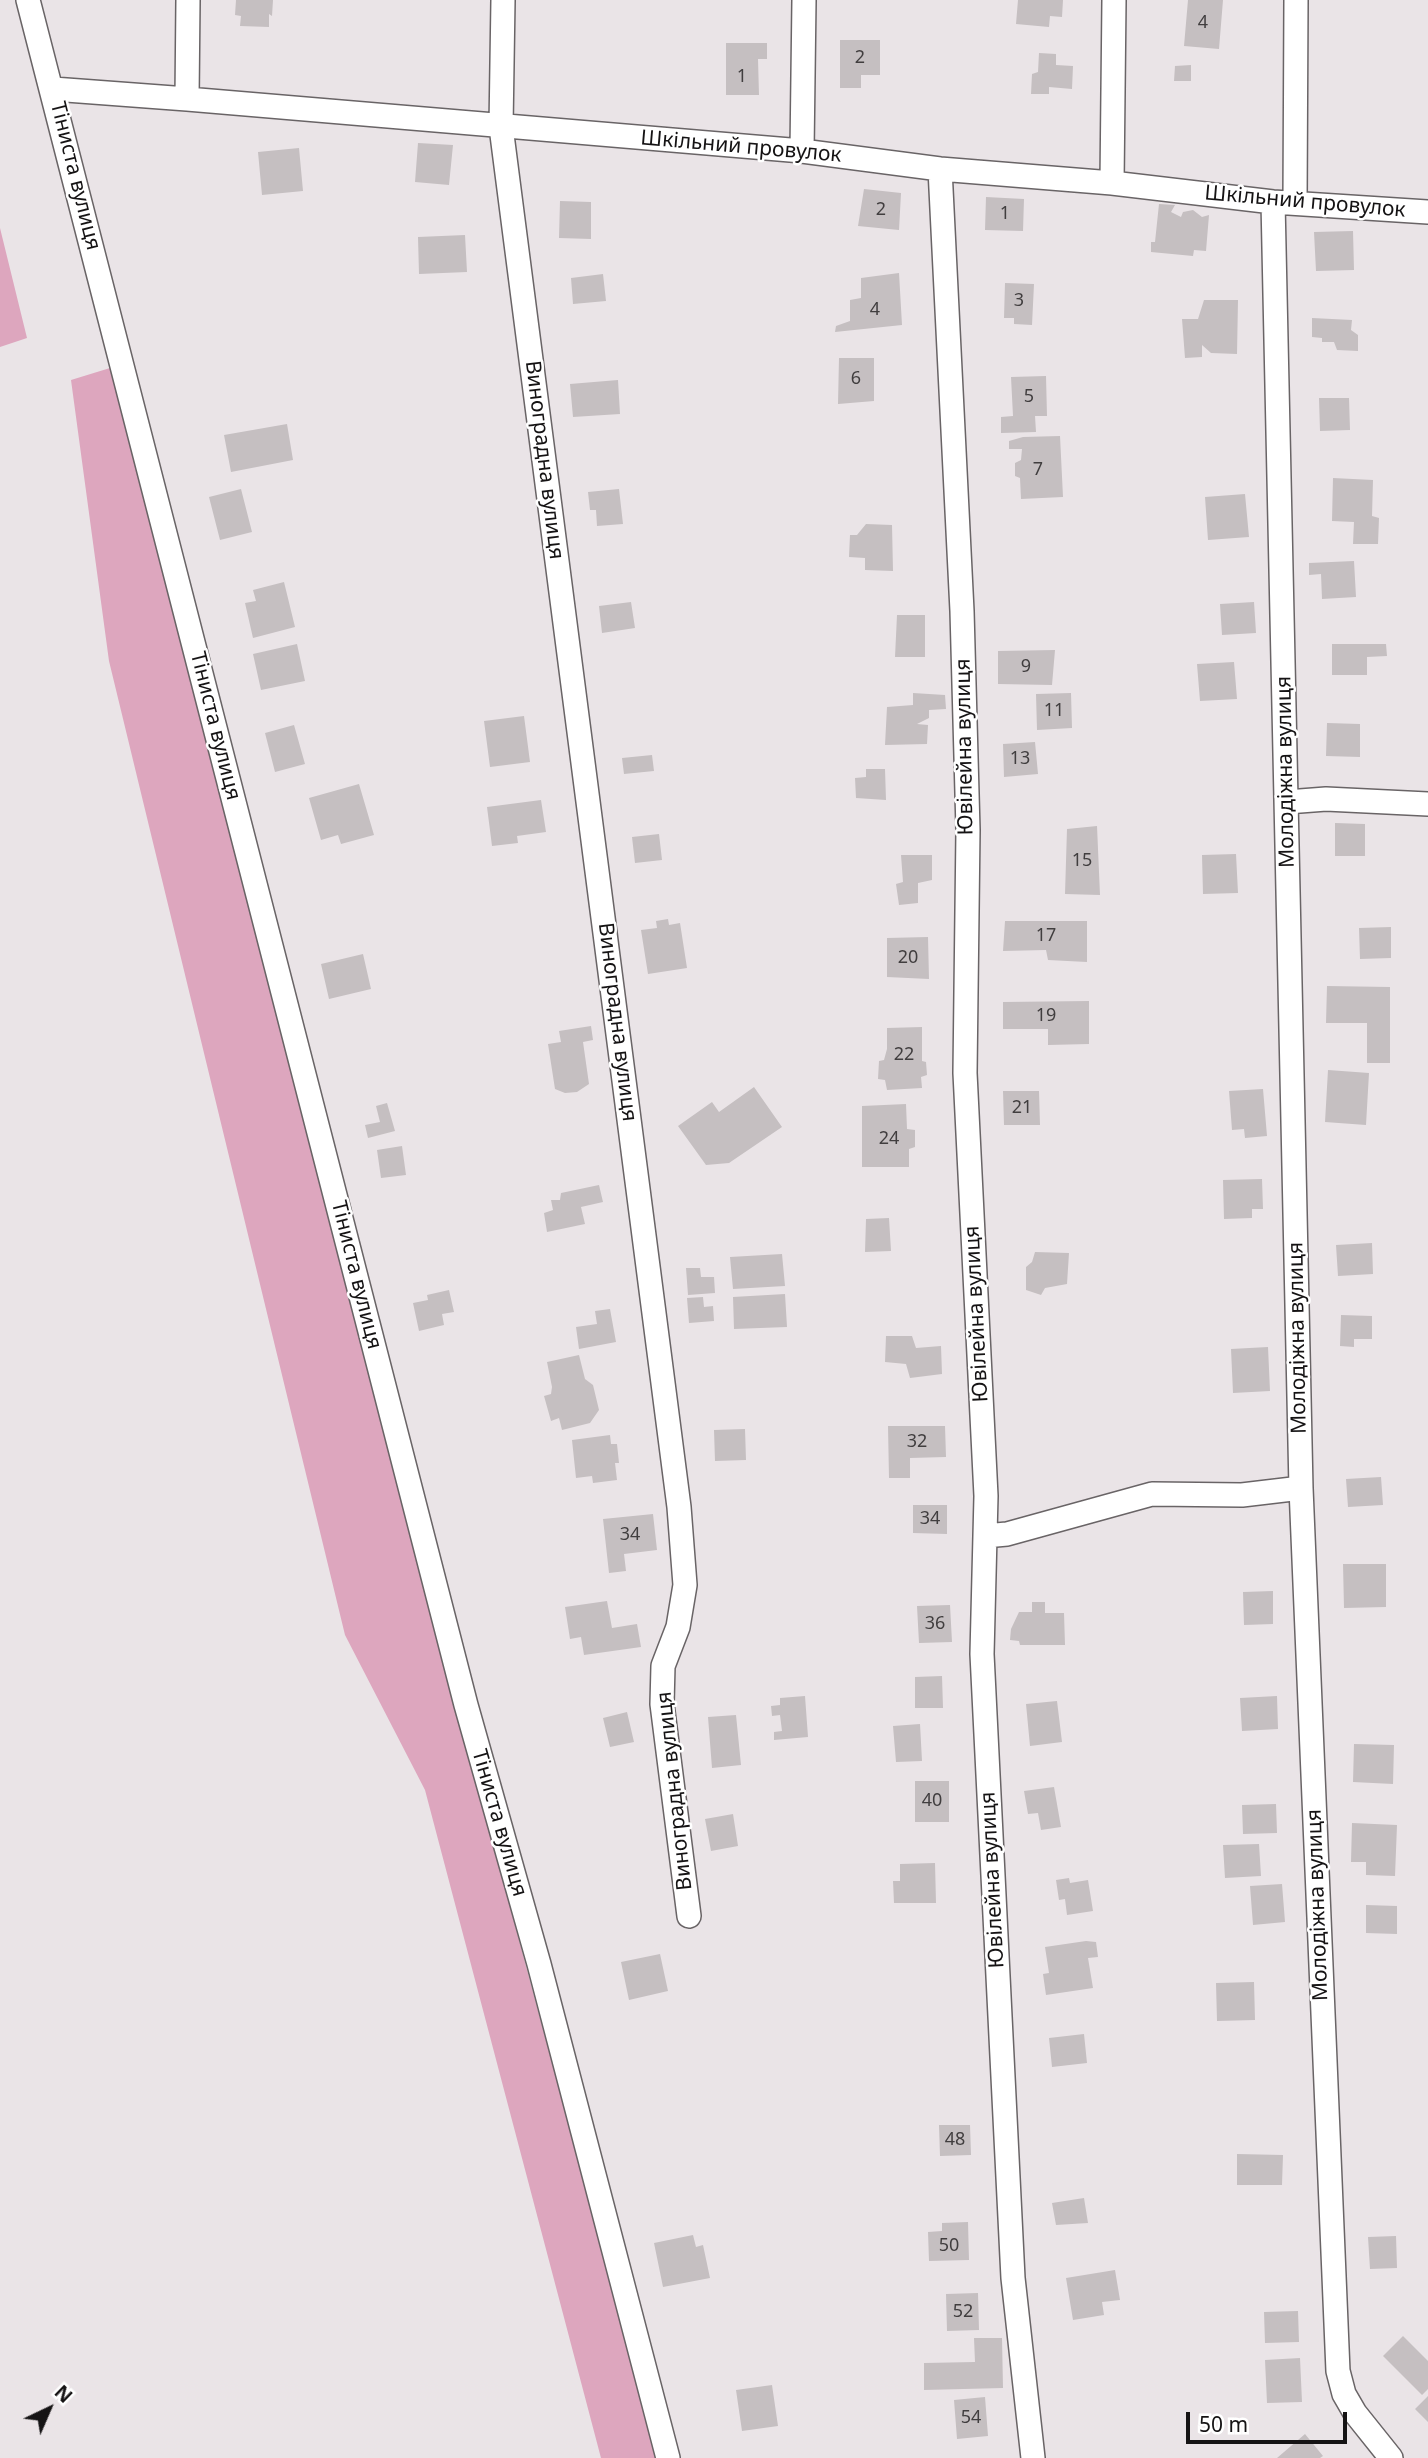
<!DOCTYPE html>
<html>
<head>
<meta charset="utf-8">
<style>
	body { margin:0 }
	#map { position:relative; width:1428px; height:2458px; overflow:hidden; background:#eae4e7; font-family:"Noto Sans",sans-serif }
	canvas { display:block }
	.north { position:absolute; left:14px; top:2374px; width:70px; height:70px; -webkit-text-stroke:5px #fff; paint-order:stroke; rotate:44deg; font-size:19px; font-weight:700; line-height:28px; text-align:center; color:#151314 }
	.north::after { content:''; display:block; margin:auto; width:24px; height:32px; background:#151314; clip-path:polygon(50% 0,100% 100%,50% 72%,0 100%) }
	.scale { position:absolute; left:1186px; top:2412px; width:161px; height:32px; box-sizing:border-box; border:4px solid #151314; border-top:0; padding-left:9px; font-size:21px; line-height:24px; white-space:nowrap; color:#151314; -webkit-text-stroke:5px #fff; paint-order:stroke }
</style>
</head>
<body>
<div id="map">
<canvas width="1428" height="2458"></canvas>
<div class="north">N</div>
<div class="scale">50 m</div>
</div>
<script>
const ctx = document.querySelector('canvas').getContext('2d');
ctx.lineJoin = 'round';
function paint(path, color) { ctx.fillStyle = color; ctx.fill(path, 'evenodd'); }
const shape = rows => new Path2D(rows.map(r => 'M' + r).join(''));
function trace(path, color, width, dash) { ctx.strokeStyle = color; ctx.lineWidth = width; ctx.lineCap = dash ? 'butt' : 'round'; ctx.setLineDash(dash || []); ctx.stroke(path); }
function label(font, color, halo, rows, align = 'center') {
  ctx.font = font + ' "Noto Sans",sans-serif'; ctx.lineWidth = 5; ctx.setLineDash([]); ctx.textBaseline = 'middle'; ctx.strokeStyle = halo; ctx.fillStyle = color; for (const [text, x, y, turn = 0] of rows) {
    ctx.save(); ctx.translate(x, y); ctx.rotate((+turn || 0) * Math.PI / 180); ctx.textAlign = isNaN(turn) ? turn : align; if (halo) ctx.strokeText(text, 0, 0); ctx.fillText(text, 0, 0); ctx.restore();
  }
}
paint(shape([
	[0,228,27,338,0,347],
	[110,368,457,1709,658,2458,601,2458,425,1790,345,1635,109,661,71,380]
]), '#dda6be');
paint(shape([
	[236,0,273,0,272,16,269,14,269,27,240,26,241,16,235,15],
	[1018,0,1063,0,1062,17,1050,16,1049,27,1016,24],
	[1188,0,1223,0,1219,49,1184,46],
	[840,40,880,40,880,75,861,75,861,88,840,88],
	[726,43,767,43,767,59,758,59,759,95,726,95],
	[1039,53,1056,54,1056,65,1073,66,1072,89,1049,87,1049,94,1031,94,1032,74,1038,72],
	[1191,65,1191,81,1174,81,1175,66],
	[418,143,453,145,449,185,415,182],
	[299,148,303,191,262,195,258,152],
	[864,189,901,193,899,230,858,226],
	[986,197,1024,199,1023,231,985,230],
	[560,201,591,202,591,239,559,238],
	[1159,204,1175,205,1171,212,1181,217,1183,212,1193,210,1202,217,1209,215,1206,251,1194,250,1193,256,1151,252,1151,242,1155,242],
	[1353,231,1354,270,1316,271,1314,232],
	[465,235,467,272,419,274,418,237],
	[899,273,902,325,835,332,836,326,850,321,850,300,861,298,861,278],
	[603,274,606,301,573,304,571,278],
	[1005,283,1034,284,1032,325,1014,324,1014,318,1004,318],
	[1204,300,1238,300,1237,354,1211,353,1202,345,1202,357,1185,358,1182,319,1198,319],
	[1312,318,1352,320,1351,330,1358,335,1358,351,1337,350,1334,342,1322,342,1322,338,1312,337],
	[839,358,874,358,874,401,838,404],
	[1046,376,1047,416,1035,416,1036,432,1001,433,1001,417,1013,416,1011,377],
	[618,380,620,414,573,417,570,384],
	[1319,398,1349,398,1350,430,1320,431],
	[287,424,293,460,231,472,224,435],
	[1060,436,1063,497,1021,499,1020,478,1015,476,1015,463,1021,460,1022,449,1009,449,1009,441,1023,437],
	[1333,478,1373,480,1372,516,1379,518,1378,544,1353,544,1354,522,1332,521],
	[241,489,252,532,220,540,209,497],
	[619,489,623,524,597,526,596,510,590,510,588,492],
	[1245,494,1249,537,1208,540,1205,497],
	[866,524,892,525,893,571,865,570,865,558,849,557,850,535,857,535],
	[1354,561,1356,597,1322,599,1321,574,1309,575,1309,563],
	[284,582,295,627,253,638,245,603,256,601,253,590],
	[631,602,635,628,602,633,599,606],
	[1254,602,1256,633,1222,635,1220,604],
	[897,615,925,615,925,657,895,657],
	[297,644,305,681,261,690,253,654],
	[1332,644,1386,644,1387,656,1367,657,1367,675,1332,675],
	[1055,650,1052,685,998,684,998,651],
	[1234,662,1237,699,1200,701,1197,664],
	[913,693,945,695,946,709,929,710,929,718,917,724,928,725,927,744,885,745,887,707,913,705],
	[1071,693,1072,728,1037,730,1036,694],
	[524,716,530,762,490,767,484,721],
	[1327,723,1360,724,1360,757,1326,756],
	[294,725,305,764,275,772,265,733],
	[1035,742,1038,774,1004,777,1003,744],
	[652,755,654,771,624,774,622,758],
	[866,769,885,769,886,800,856,798,855,778,866,777],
	[359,784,374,835,341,844,338,835,321,840,309,798],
	[541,800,546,832,517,836,518,843,492,846,487,807],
	[1335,823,1365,824,1365,856,1335,856],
	[1097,826,1100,895,1065,894,1067,829],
	[659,834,662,860,635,863,632,837],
	[1236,854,1238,893,1203,894,1202,855],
	[901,855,932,855,932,880,918,883,918,903,899,905,896,884,903,882],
	[668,919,669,925,680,923,687,968,648,974,641,930,657,928,656,921],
	[1005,921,1087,921,1087,962,1048,960,1046,950,1003,951],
	[1391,927,1391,958,1360,959,1359,928],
	[928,937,929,979,887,977,887,938],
	[363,954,371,989,329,999,321,964],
	[1327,986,1390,987,1390,1063,1367,1063,1367,1023,1326,1023],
	[1089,1001,1089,1044,1048,1045,1048,1029,1003,1029,1003,1002],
	[591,1026,593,1040,583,1042,589,1084,577,1092,565,1093,555,1089,548,1044,561,1042,559,1031],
	[922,1027,922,1061,926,1062,927,1075,921,1077,922,1088,887,1090,885,1080,878,1079,879,1061,884,1060,887,1049,887,1028],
	[1328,1070,1369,1073,1366,1125,1325,1122],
	[754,1087,782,1127,729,1163,706,1165,678,1126,712,1102,719,1112],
	[1263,1089,1267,1136,1245,1138,1244,1129,1232,1130,1229,1091],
	[1003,1091,1039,1091,1040,1125,1004,1125],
	[387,1103,395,1131,368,1138,365,1125,380,1122,376,1106],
	[906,1104,907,1129,915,1130,915,1147,909,1149,909,1167,862,1167,862,1106],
	[402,1146,406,1175,381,1178,377,1150],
	[1262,1179,1263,1209,1252,1209,1252,1218,1224,1219,1223,1180],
	[599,1185,603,1202,581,1207,585,1224,547,1232,544,1213,553,1210,551,1200,560,1200,561,1193],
	[889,1218,891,1251,865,1252,866,1219],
	[1372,1243,1373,1274,1338,1276,1336,1245],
	[1035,1252,1069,1253,1067,1284,1045,1288,1041,1295,1026,1290,1026,1267,1032,1262],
	[782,1254,785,1286,733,1289,730,1257],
	[686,1268,700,1268,701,1277,714,1277,715,1293,688,1295],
	[449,1290,454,1312,442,1314,444,1325,419,1331,413,1303,428,1300,427,1295],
	[785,1294,787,1327,734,1329,733,1297],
	[703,1297,704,1307,713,1306,714,1321,689,1323,687,1298],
	[610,1309,616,1342,579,1349,576,1327,597,1324,595,1311],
	[1341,1315,1372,1316,1372,1339,1354,1339,1354,1347,1340,1346],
	[886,1336,912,1336,916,1348,941,1346,942,1374,910,1378,906,1364,885,1362],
	[1268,1347,1270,1391,1233,1393,1231,1349],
	[579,1355,585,1379,593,1385,599,1410,590,1423,562,1430,559,1418,551,1421,544,1396,551,1394,552,1387,547,1362],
	[888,1426,945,1426,946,1457,910,1458,910,1478,889,1478],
	[745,1429,746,1460,715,1461,714,1430],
	[610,1435,611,1444,617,1444,619,1463,615,1463,617,1480,593,1483,592,1476,576,1478,572,1440],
	[1381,1477,1383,1505,1348,1507,1346,1479],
	[913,1505,947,1505,947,1534,913,1533],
	[653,1514,657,1550,624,1554,626,1571,609,1573,603,1519],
	[1343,1564,1386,1564,1386,1607,1344,1608],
	[1273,1591,1273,1624,1244,1625,1243,1592],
	[607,1601,612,1628,637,1624,641,1647,584,1655,581,1637,570,1639,565,1607],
	[1032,1602,1045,1602,1045,1613,1064,1613,1065,1645,1020,1645,1019,1641,1010,1640,1011,1629,1019,1612,1032,1612],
	[950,1605,952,1642,919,1643,917,1606],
	[942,1676,943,1708,915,1708,915,1677],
	[805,1696,808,1737,774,1740,774,1732,782,1731,780,1715,772,1716,771,1706,780,1705,780,1698],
	[1277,1696,1278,1729,1242,1731,1240,1698],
	[1057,1701,1062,1742,1030,1746,1026,1704],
	[627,1712,634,1742,610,1747,603,1718],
	[736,1715,741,1765,712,1768,708,1717],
	[920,1724,922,1761,896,1762,893,1726],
	[1354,1744,1394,1745,1393,1784,1353,1782],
	[915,1781,949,1781,949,1822,915,1822],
	[1054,1787,1061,1827,1041,1830,1038,1813,1028,1814,1024,1791],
	[1276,1804,1277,1833,1243,1834,1242,1805],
	[733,1814,738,1846,711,1851,705,1819],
	[1352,1823,1397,1825,1395,1876,1366,1875,1366,1862,1351,1862],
	[1259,1844,1261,1876,1225,1878,1223,1845],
	[935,1863,936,1903,894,1903,893,1881,900,1881,900,1864],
	[1069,1878,1070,1883,1088,1880,1093,1911,1067,1915,1065,1899,1059,1900,1056,1880],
	[1282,1884,1285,1922,1253,1925,1250,1886],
	[1366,1905,1397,1906,1397,1934,1366,1933],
	[1086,1941,1096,1942,1098,1957,1088,1958,1093,1988,1046,1995,1043,1974,1049,1973,1045,1947],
	[660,1954,668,1991,629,2000,621,1962],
	[1254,1982,1255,2020,1217,2021,1216,1983],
	[1084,2034,1087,2063,1052,2067,1049,2038],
	[939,2125,970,2125,971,2155,940,2156],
	[1237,2154,1283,2155,1282,2185,1237,2185],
	[1084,2198,1088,2223,1056,2225,1052,2203],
	[968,2222,969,2260,929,2261,928,2232,942,2231,942,2223],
	[693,2235,696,2247,703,2245,710,2278,663,2287,654,2243],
	[1396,2236,1397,2268,1370,2269,1368,2237],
	[1115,2270,1120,2300,1102,2302,1104,2315,1073,2320,1066,2278],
	[978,2293,979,2330,947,2331,946,2294],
	[1298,2311,1299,2342,1265,2343,1264,2312],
	[1403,2336,1428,2361,1428,2389,1422,2395,1383,2356],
	[974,2338,1002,2338,1003,2388,924,2390,924,2363,975,2362],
	[1300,2358,1302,2402,1267,2403,1265,2360],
	[772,2385,778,2426,742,2431,736,2390],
	[1428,2396,1428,2422,1415,2409],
	[985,2397,988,2436,957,2439,954,2400],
	[1305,2434,1323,2456,1320,2458,1277,2458]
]), '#c5bfc1');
const minor = shape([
	[28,0,466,1705,539,1964,668,2458],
	[503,0,501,127,679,1507,685,1585,678,1627,663,1666,662,1704,689,1916],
	[53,89,187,99,802,151,940,169,1112,183,1273,202,1428,212],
	[187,99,188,0],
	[802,151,804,0],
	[940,169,962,611,968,830,965,1073,986,1496,982,1654,1013,2278,1033,2458],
	[1112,183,1114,0],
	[1273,202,1301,1488,1338,2371,1344,2394,1355,2413,1391,2458],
	[1295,203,1296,0],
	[1287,802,1326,799,1428,804],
	[985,1536,1007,1534,1152,1494,1242,1495,1301,1488]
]);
trace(minor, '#696466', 26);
trace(minor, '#fff', 23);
label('18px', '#413e3f', null, [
	["4",1203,23],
	["2",860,58],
	["1",742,77],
	["2",881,210],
	["1",1005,214],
	["3",1019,301],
	["4",875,310],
	["6",856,379],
	["5",1029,397],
	["7",1038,470],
	["9",1026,667],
	["11",1054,711],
	["13",1020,759],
	["15",1082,861],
	["17",1046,936],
	["20",908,958],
	["19",1046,1016],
	["22",904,1055],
	["21",1022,1108],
	["24",889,1139],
	["32",917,1442],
	["34",930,1519],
	["34",630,1535],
	["36",935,1624],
	["40",932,1801],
	["48",955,2140],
	["50",949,2246],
	["52",963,2312],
	["54",971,2418]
]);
label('21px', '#151314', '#fff', [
	["Шкільний провулок",741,147,5],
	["Тіниста вулиця",75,176,76],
	["Шкільний провулок",1305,202,5],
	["Виноградна вулиця",544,460,83],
	["Тіниста вулиця",215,726,76],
	["Ювілейна вулиця",965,747,-91],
	["Молодіжна вулиця",1286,772,-91],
	["Виноградна вулиця",617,1022,83],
	["Тіниста вулиця",356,1275,76],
	["Ювілейна вулиця",977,1314,-93],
	["Молодіжна вулиця",1298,1338,-91],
	["Виноградна вулиця",675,1791,-96],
	["Тіниста вулиця",499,1823,74],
	["Ювілейна вулиця",993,1880,-93],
	["Молодіжна вулиця",1318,1905,-92]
]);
</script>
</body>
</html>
